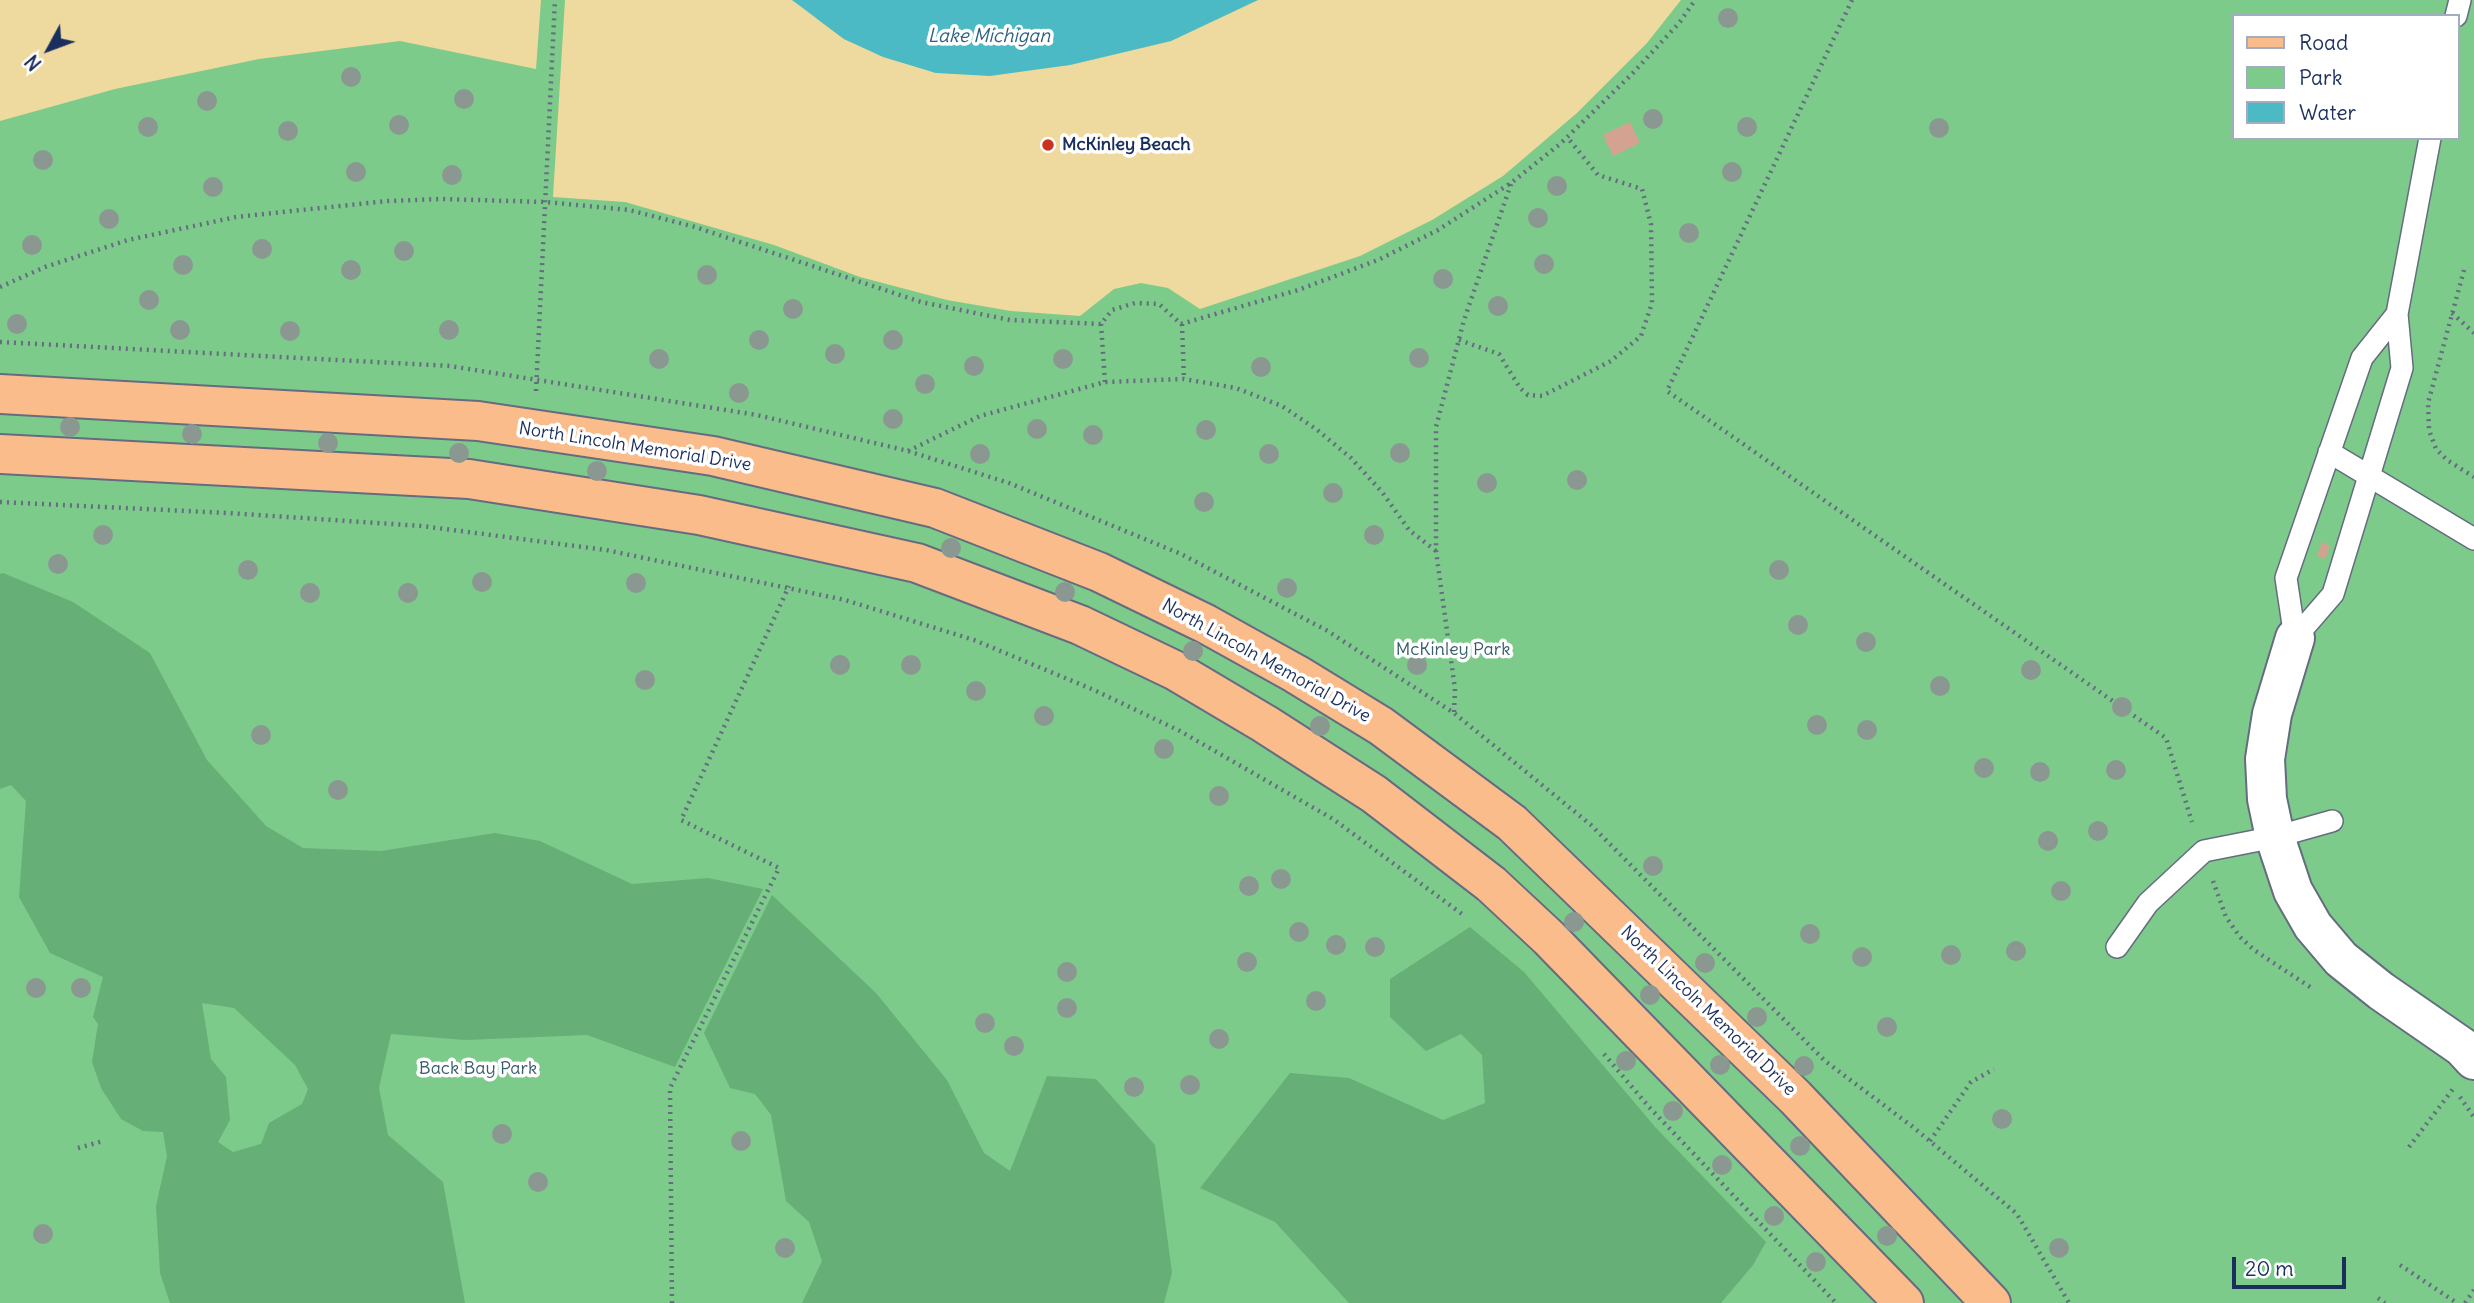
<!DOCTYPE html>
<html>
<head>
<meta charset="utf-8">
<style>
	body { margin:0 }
	#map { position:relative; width:2474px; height:1303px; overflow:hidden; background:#eedebe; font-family:Delius,sans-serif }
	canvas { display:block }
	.legend { position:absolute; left:2232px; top:14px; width:228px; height:126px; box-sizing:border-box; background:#fff; border:2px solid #a4acbf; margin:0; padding:9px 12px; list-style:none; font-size:21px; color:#1b2f5e }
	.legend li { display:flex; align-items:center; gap:14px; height:35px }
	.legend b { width:35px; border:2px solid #a4acbf }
	.north { position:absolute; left:14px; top:14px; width:70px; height:70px; -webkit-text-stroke:5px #fff; paint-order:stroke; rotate:229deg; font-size:19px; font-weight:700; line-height:28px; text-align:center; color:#1b2f5e }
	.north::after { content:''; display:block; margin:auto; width:24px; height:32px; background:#1b2f5e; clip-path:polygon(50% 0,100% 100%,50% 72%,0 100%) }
	.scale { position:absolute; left:2232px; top:1257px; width:114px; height:32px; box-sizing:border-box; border:4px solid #1b2f5e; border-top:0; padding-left:9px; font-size:21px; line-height:24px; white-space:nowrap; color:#1b2f5e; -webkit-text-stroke:5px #fff; paint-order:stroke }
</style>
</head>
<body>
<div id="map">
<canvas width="2474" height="1303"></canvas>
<ul class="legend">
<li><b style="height:9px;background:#fabc8b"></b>Road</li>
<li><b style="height:19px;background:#7dcb8b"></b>Park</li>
<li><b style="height:19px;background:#4cbac4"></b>Water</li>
</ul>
<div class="north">N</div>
<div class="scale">20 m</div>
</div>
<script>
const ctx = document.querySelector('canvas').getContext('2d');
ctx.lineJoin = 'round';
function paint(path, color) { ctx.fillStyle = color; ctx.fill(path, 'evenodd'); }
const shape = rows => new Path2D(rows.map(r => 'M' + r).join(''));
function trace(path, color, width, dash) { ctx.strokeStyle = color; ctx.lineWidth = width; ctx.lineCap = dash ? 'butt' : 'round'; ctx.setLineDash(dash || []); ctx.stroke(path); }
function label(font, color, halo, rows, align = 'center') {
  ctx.font = font + ' Delius,sans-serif'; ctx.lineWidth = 7; ctx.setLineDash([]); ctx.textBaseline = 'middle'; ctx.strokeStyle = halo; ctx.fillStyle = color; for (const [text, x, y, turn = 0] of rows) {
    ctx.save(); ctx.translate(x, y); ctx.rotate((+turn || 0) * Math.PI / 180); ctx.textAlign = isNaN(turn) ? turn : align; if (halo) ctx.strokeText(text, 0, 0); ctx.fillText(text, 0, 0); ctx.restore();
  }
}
paint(shape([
	[0,0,792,0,815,18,1070,65,1171,41,1258,0,2474,0,2474,1303,0,1303],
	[2234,16,2458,16,2458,138,2234,138]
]), '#7dcb8b');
paint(shape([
	[3,573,73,602,150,653,207,760,266,826,303,848,381,851,495,833,540,841,632,884,708,878,763,889,675,1067,587,1035,465,1040,391,1034,379,1088,388,1135,443,1182,465,1303,170,1303,160,1273,156,1206,167,1156,163,1132,143,1131,121,1119,101,1088,92,1062,98,1024,93,1017,103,977,50,953,19,897,26,801,11,785,0,789,0,574],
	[202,1003,234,1008,295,1065,308,1089,302,1104,269,1123,261,1144,233,1152,218,1142,230,1120,226,1077,211,1059],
	[772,895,876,993,947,1080,984,1153,1010,1171,1047,1076,1096,1079,1155,1145,1172,1273,1164,1303,802,1303,822,1261,809,1222,786,1201,771,1115,755,1094,730,1088,704,1033],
	[1470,927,1524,972,1656,1128,1766,1242,1753,1265,1721,1303,1349,1303,1275,1222,1200,1188,1290,1073,1349,1078,1443,1120,1485,1103,1482,1055,1461,1034,1426,1051,1390,1017,1390,979]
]), '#66af77');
paint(shape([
	[0,0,541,0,536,69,400,41,259,59,115,89,0,121],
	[565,0,792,0,844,39,883,56,936,73,1070,65,1171,41,1258,0,1681,0,1647,43,1577,113,1503,176,1432,220,1360,256,1200,309,1168,288,1141,283,1114,289,1080,316,1011,311,947,300,860,277,774,245,625,202,553,197]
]), '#eeda9e');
paint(shape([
	[792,0,1258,0,1171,41,1070,65,990,76,936,73,883,57,844,39]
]), '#4cbac4');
paint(shape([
	[1630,122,1640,143,1613,156,1603,135],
	[2322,542,2330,546,2325,559,2317,556]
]), '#d3a290');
const service = shape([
	[2456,16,2460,0],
	[2329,452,2474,539],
	[2295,638,2333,594,2402,368,2397,314,2430,138],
	[2295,638,2286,578,2362,358,2397,314],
	[2117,947,2148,903,2204,851,2275,837,2332,821]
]);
const minor = shape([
	[2295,638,2272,714,2265,759,2267,799,2275,837,2293,891,2313,926,2341,959,2381,991,2462,1047,2474,1060]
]);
const primary = shape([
	[0,394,478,421,713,456,935,508,1099,572,1206,624,1296,674,1381,726,1512,823,1795,1097,1991,1303],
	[0,454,469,479,699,515,917,563,1080,625,1174,670,1265,724,1374,794,1491,884,1549,938,1904,1303]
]);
trace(service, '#656c80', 24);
trace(minor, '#656c80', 42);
trace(primary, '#656c80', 42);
trace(shape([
	[1852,0,1667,391,2166,738,2192,822],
	[2464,270,2428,403,2429,430,2436,449,2447,460,2474,477],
	[0,287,45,267,128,240,236,217,387,201,441,199,546,202,629,210,695,227,921,302,1010,320,1101,324,1112,310,1135,303,1159,304,1181,324,1298,290,1378,260,1438,230,1511,183,1560,144,1631,75,1680,22,1695,0],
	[2452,313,2474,333],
	[1101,324,1105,382],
	[1182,324,1184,379],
	[1459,340,1499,354,1520,388,1528,395,1542,396,1611,361,1641,336,1652,303,1651,224,1642,189,1598,175,1567,137],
	[0,342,450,366,757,415,908,451,1009,483,1181,554,1326,630,1454,713,1591,825,1825,1061,1913,1127,2017,1214,2069,1303],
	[536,391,555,0],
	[908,451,980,416,1105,382,1184,379,1236,388,1282,406,1316,429,1351,458,1382,492,1409,530,1436,551],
	[0,502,228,513,422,526,606,550,845,600,974,640,1094,690,1180,731,1333,819,1462,914],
	[1454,712,1455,689,1436,551,1436,427,1464,320,1511,184],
	[2213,881,2226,917,2240,937,2254,950,2313,989],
	[1604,1054,1649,1107,1836,1303],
	[2460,1097,2474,1117],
	[1930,1141,1971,1082,1994,1069],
	[2409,1147,2453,1089],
	[78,1148,103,1141],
	[2400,1265,2457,1303],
	[2378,1298,2385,1303],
	[672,1303,670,1088,779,868,681,820,789,586],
	[2465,1303,2474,1290]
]), '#656c80', 4.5, [2, 5]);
trace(service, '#fff', 21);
trace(minor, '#fff', 38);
trace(primary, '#fabc8b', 38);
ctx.fillStyle = '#8a9891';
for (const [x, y] of [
	[1728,18],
	[351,77],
	[464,99],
	[207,101],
	[1653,119],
	[399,125],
	[148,127],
	[1747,127],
	[1939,128],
	[288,131],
	[43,160],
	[356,172],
	[1732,172],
	[452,175],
	[1557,186],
	[213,187],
	[1538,218],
	[109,219],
	[1689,233],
	[32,245],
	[262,249],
	[404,251],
	[1544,264],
	[183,265],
	[351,270],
	[707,275],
	[1443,279],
	[149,300],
	[1498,306],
	[793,309],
	[17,324],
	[180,330],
	[449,330],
	[290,331],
	[759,340],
	[893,340],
	[835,354],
	[1419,358],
	[659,359],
	[1063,359],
	[974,366],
	[1261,367],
	[925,384],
	[739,393],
	[893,419],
	[70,427],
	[1037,429],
	[1206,430],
	[192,434],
	[1093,435],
	[328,443],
	[459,453],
	[1400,453],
	[980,454],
	[1269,454],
	[597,471],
	[1577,480],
	[1487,483],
	[1333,493],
	[1204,502],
	[103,535],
	[1374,535],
	[951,548],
	[58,564],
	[248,570],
	[1779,570],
	[482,582],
	[636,583],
	[1287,588],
	[1065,592],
	[310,593],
	[408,593],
	[1798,625],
	[1866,642],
	[1193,651],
	[840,665],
	[911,665],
	[1417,665],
	[2031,670],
	[645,680],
	[1940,686],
	[976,691],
	[2122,707],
	[1044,716],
	[1817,725],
	[1320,726],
	[1867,730],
	[261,735],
	[1164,749],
	[1984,768],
	[2116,770],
	[2040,772],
	[338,790],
	[1219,796],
	[2098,831],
	[2048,841],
	[1653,866],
	[1281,879],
	[1249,886],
	[2061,891],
	[1574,922],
	[1299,932],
	[1810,934],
	[1336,945],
	[1375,947],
	[2016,951],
	[1951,955],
	[1862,957],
	[1247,962],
	[1705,963],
	[1067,972],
	[36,988],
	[81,988],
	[1650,995],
	[1316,1001],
	[1067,1008],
	[1757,1017],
	[985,1023],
	[1887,1027],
	[1219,1039],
	[1014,1046],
	[1626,1061],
	[1720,1065],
	[1804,1066],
	[1190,1085],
	[1134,1087],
	[1673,1111],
	[2002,1119],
	[502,1134],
	[741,1141],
	[1800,1146],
	[1722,1165],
	[538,1182],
	[1774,1216],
	[43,1234],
	[1887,1236],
	[785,1248],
	[2059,1248],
	[1816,1262]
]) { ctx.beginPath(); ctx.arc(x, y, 10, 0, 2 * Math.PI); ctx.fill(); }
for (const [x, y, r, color] of [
	[1048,145,7,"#c8321e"]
]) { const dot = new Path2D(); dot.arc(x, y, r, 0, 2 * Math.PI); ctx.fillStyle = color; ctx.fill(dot); trace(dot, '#fff', 2.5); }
label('bold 18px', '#1b2f5e', '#fff', [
	["McKinley Beach",1062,145]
], 'left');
label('18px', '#1b2f5e', '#fff', [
	["North Lincoln Memorial Drive",635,447,9],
	["North Lincoln Memorial Drive",1266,661,29],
	["North Lincoln Memorial Drive",1708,1011,44]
]);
label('18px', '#385e6c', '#fff', [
	["McKinley Park",1453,650],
	["Back Bay Park",478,1069]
]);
label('italic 19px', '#2c6082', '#fff', [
	["Lake Michigan",989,37]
]);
</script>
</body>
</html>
